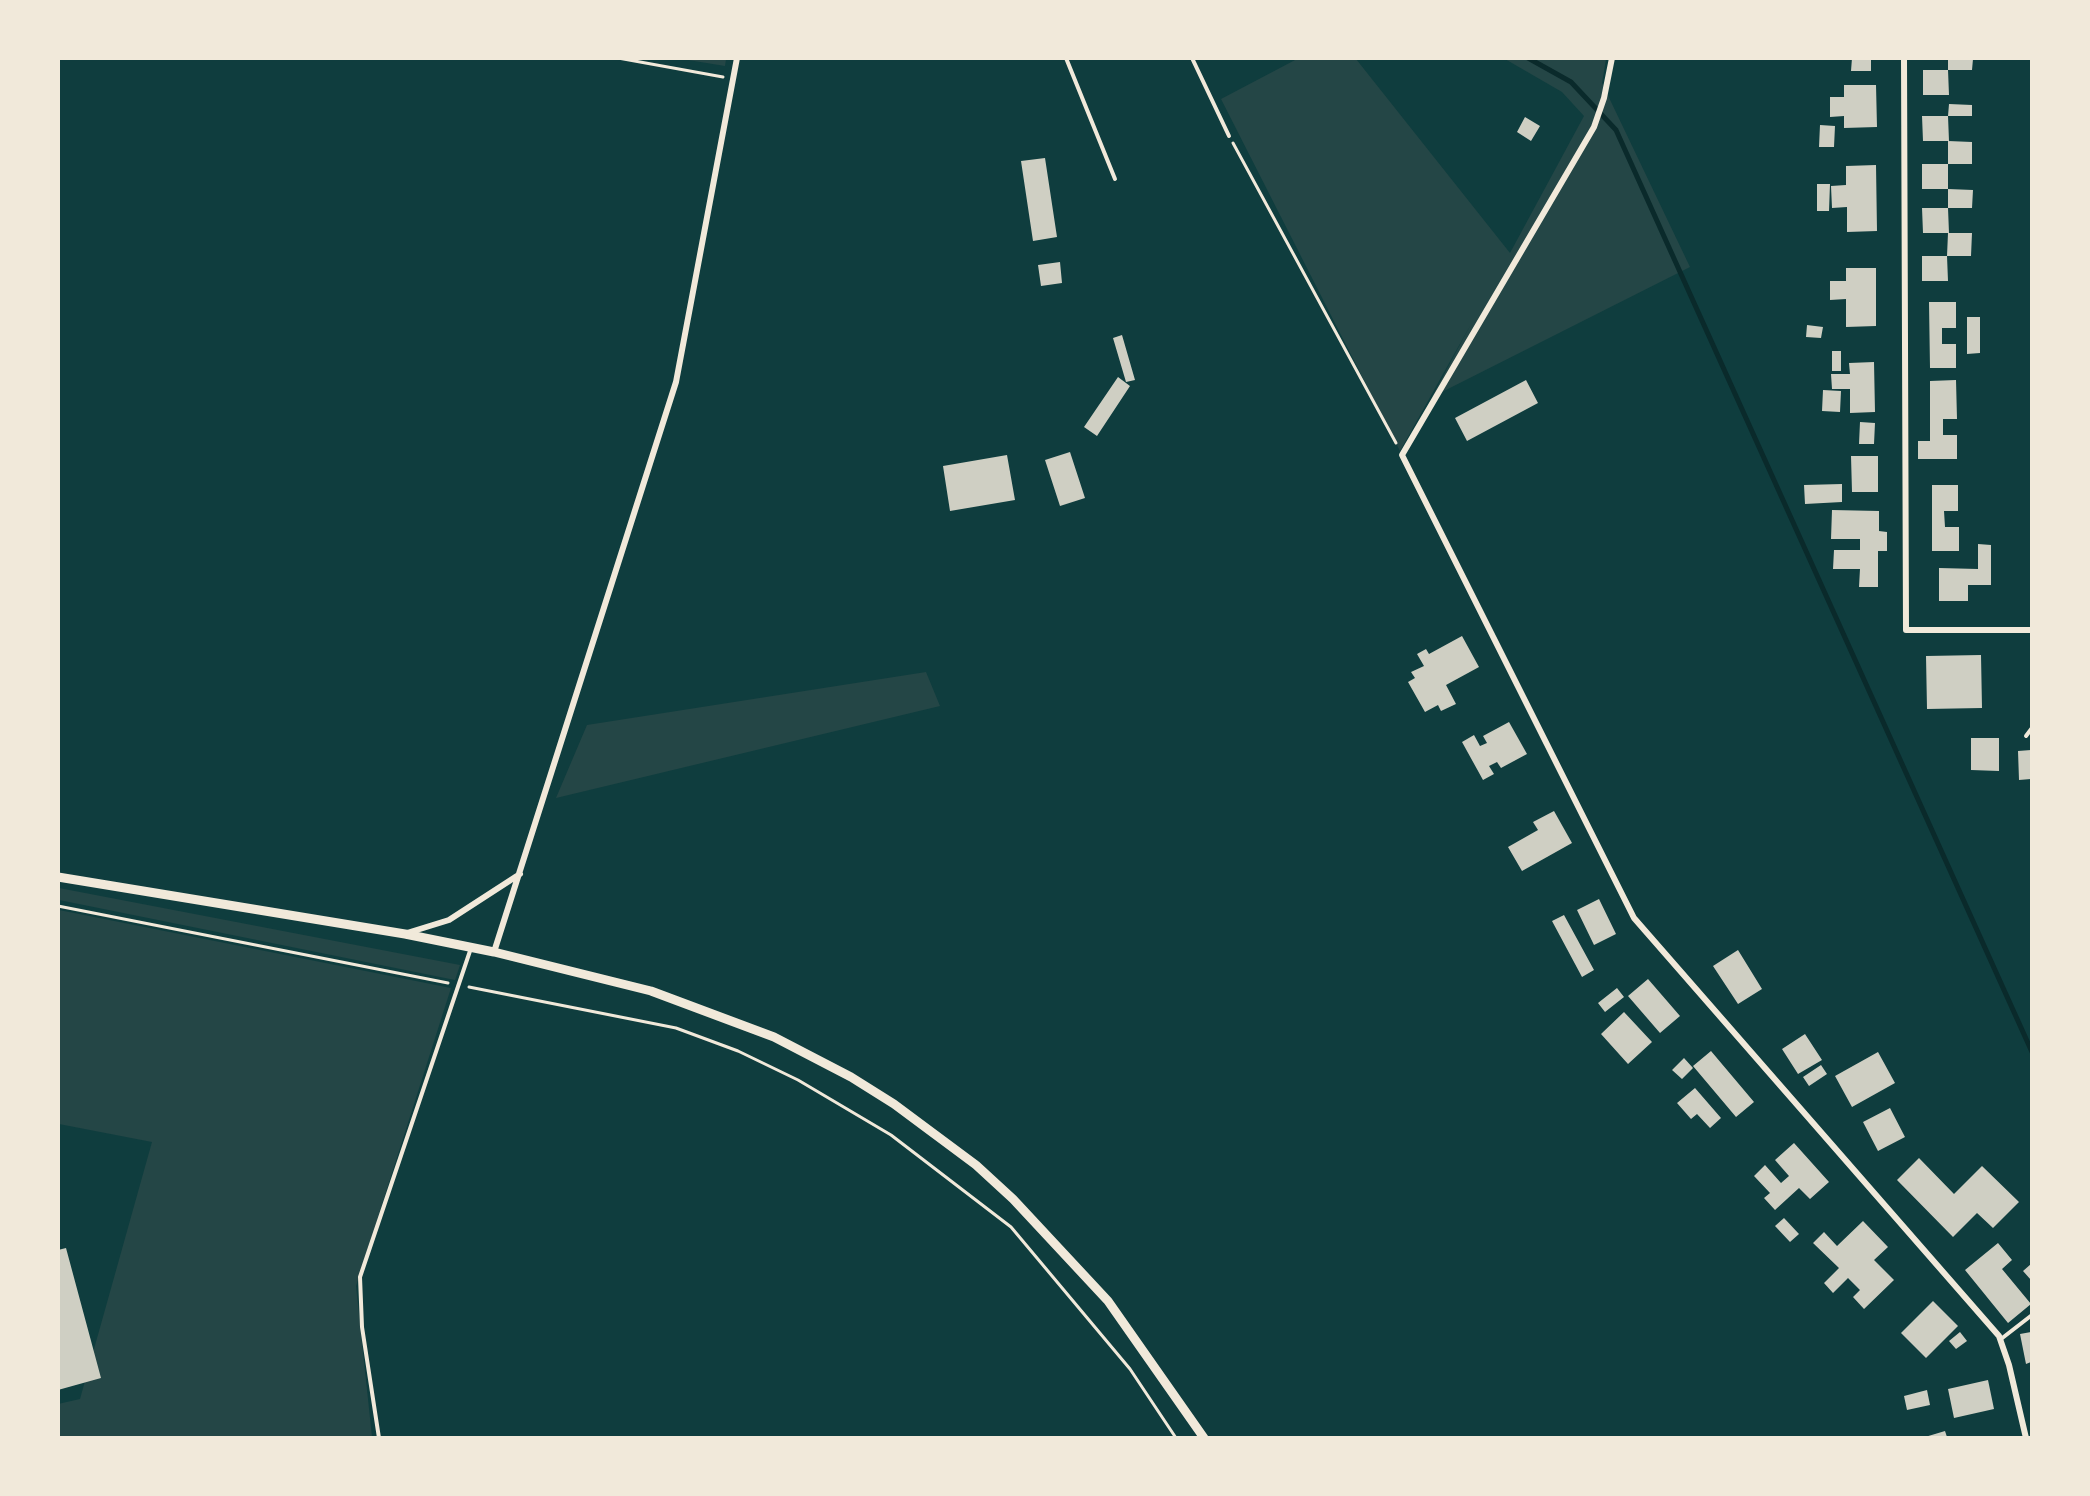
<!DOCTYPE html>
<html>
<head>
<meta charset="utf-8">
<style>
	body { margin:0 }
	#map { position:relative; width:2090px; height:1496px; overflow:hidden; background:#0f3d3e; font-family:"PT Sans",sans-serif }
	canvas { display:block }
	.frame { position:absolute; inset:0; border:60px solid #f1e9da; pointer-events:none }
</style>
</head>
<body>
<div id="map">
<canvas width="2090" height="1496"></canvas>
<div class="frame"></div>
</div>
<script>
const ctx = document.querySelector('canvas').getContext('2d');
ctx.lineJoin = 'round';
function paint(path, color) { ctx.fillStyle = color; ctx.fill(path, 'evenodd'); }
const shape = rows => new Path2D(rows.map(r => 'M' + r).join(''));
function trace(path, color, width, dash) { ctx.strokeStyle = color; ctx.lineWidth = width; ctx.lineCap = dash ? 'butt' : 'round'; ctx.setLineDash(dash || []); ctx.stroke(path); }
paint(shape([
	[682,59,726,59,725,66],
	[1297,59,1356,59,1510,253,1584,116,1562,92,1505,59,1606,59,1602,83,1690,267,1432,397,1471,324,1400,451,1221,99],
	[926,672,940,706,556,798,587,725],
	[59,888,460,965,455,980,59,900],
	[59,910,451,988,356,1286,372,1437,59,1437,58,1404,80,1399,152,1142,59,1124]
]), '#244646');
trace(shape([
	[1528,58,1571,82,1616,130,2032,1052]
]), '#0a2a2b', 5);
paint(shape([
	[1852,58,1871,58,1871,71,1851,71],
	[1948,58,1973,59,1972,70,1948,70],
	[1923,70,1948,70,1949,95,1923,95],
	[1844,85,1876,85,1877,127,1844,128,1844,116,1830,117,1830,97,1844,97],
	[1949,104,1972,105,1972,116,1948,116],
	[1922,116,1948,116,1949,141,1923,141],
	[1525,117,1540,126,1531,141,1517,132],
	[1820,125,1835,126,1834,147,1819,147],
	[1948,141,1972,142,1972,164,1948,164],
	[1045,158,1057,237,1033,241,1021,161],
	[1922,164,1948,164,1948,189,1922,189],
	[1876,165,1877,231,1847,232,1847,207,1832,208,1831,186,1846,185,1846,166],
	[1817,184,1830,184,1829,211,1817,211],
	[1948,189,1973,190,1972,208,1948,208],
	[1922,208,1948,208,1949,233,1923,233],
	[1948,233,1972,233,1971,256,1947,256],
	[1922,256,1947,256,1948,281,1922,281],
	[1060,262,1062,283,1041,286,1038,265],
	[1846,268,1876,268,1876,326,1846,327,1846,299,1830,300,1830,281,1846,281],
	[1929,302,1956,302,1956,328,1942,328,1942,344,1956,344,1956,368,1930,368],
	[1967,317,1980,317,1980,353,1967,354],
	[1807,325,1823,327,1821,338,1806,337],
	[1122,335,1135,380,1126,382,1113,338],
	[1832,351,1841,351,1841,371,1832,371],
	[1874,362,1875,412,1850,413,1850,389,1832,389,1831,374,1850,374,1849,363],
	[1118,377,1130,386,1097,436,1084,427],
	[1526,380,1538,403,1467,441,1455,418],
	[1956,380,1957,419,1943,419,1943,435,1957,435,1957,459,1918,459,1918,441,1930,441,1930,381],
	[1823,390,1841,391,1840,412,1822,411],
	[1860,422,1875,423,1874,444,1859,444],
	[1070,452,1085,498,1060,506,1045,460],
	[1007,455,1015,500,950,511,943,466],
	[1851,456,1878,456,1878,492,1852,492],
	[1842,484,1842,502,1805,504,1804,485],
	[1932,485,1958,485,1958,511,1944,511,1945,527,1959,527,1959,551,1932,551],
	[1832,510,1879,511,1879,531,1887,532,1887,551,1878,551,1878,587,1859,587,1860,569,1833,569,1834,550,1860,550,1860,539,1831,539],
	[1978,544,1991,545,1991,585,1968,585,1968,601,1939,601,1939,568,1978,569],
	[1462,636,1479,667,1446,685,1456,704,1441,711,1438,705,1425,712,1408,682,1415,678,1411,672,1424,666,1417,654,1426,649,1429,654],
	[1981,655,1982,708,1927,709,1926,656],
	[1509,722,1527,754,1501,768,1497,762,1489,766,1494,774,1483,780,1462,742,1474,735,1480,746,1487,743,1483,736],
	[1971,738,1999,738,1999,771,1971,770],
	[2031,750,2031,779,2019,780,2018,751],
	[1554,811,1572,843,1522,871,1508,847,1538,830,1533,822],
	[1599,899,1616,934,1594,945,1577,910],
	[1564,915,1594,970,1582,977,1552,921],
	[1738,950,1762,989,1738,1004,1713,966],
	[1648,979,1680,1016,1660,1033,1628,996],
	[1617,988,1624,997,1605,1012,1598,1003],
	[1624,1012,1652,1042,1628,1064,1601,1034],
	[1805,1034,1822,1060,1798,1074,1782,1049],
	[1711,1051,1754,1102,1736,1117,1693,1066],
	[1878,1052,1895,1083,1852,1107,1835,1076],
	[1684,1058,1693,1068,1682,1079,1672,1070],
	[1821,1065,1827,1074,1809,1086,1803,1077],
	[1695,1088,1721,1118,1710,1128,1697,1114,1691,1119,1677,1103],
	[1890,1108,1905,1137,1878,1151,1863,1122],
	[1794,1143,1829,1182,1810,1199,1799,1188,1775,1210,1764,1198,1770,1193,1754,1176,1765,1165,1781,1183,1789,1176,1775,1160],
	[1919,1158,1954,1194,1982,1166,2019,1202,1993,1228,1977,1213,1953,1237,1897,1180],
	[1784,1218,1799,1234,1790,1242,1775,1226],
	[1863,1221,1888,1247,1874,1260,1894,1280,1864,1309,1853,1297,1860,1290,1848,1278,1833,1293,1824,1283,1839,1268,1813,1243,1824,1232,1837,1246],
	[1998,1243,2012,1260,2002,1269,2031,1304,2008,1323,1965,1270],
	[66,1248,101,1378,58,1390,58,1250],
	[2031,1264,2031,1280,2023,1271],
	[1933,1301,1958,1326,1926,1358,1901,1333],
	[1960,1332,1967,1341,1956,1349,1949,1341],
	[2031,1332,2031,1362,2026,1364,2020,1334],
	[1988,1380,1994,1409,1954,1418,1948,1389],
	[1927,1390,1930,1405,1907,1410,1904,1396],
	[1945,1431,1947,1437,1925,1437]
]), '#cfcfc3');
trace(shape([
	[618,58,723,77],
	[1233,143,1396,443],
	[58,906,448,983],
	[469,987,676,1028,738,1051,798,1080,891,1135,1011,1227,1130,1369,1176,1438]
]), '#f1e9da', 3);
trace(shape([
	[1066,58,1115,179],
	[1192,58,1229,136],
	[2026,736,2032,728],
	[2001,1339,2032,1315],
	[379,1438,362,1327,360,1277,471,948]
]), '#f1e9da', 4);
trace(shape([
	[1612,58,1604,98,1594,127,1402,455,1634,918,1999,1336,2009,1365,2026,1438],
	[1904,58,1906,630,2032,630],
	[407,933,449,920,520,874],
	[494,952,676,382,737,58]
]), '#f1e9da', 6);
trace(shape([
	[58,877,405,934,494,952,651,991,774,1037,851,1077,894,1104,976,1165,1013,1199,1108,1301,1204,1438]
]), '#f1e9da', 9);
</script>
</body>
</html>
